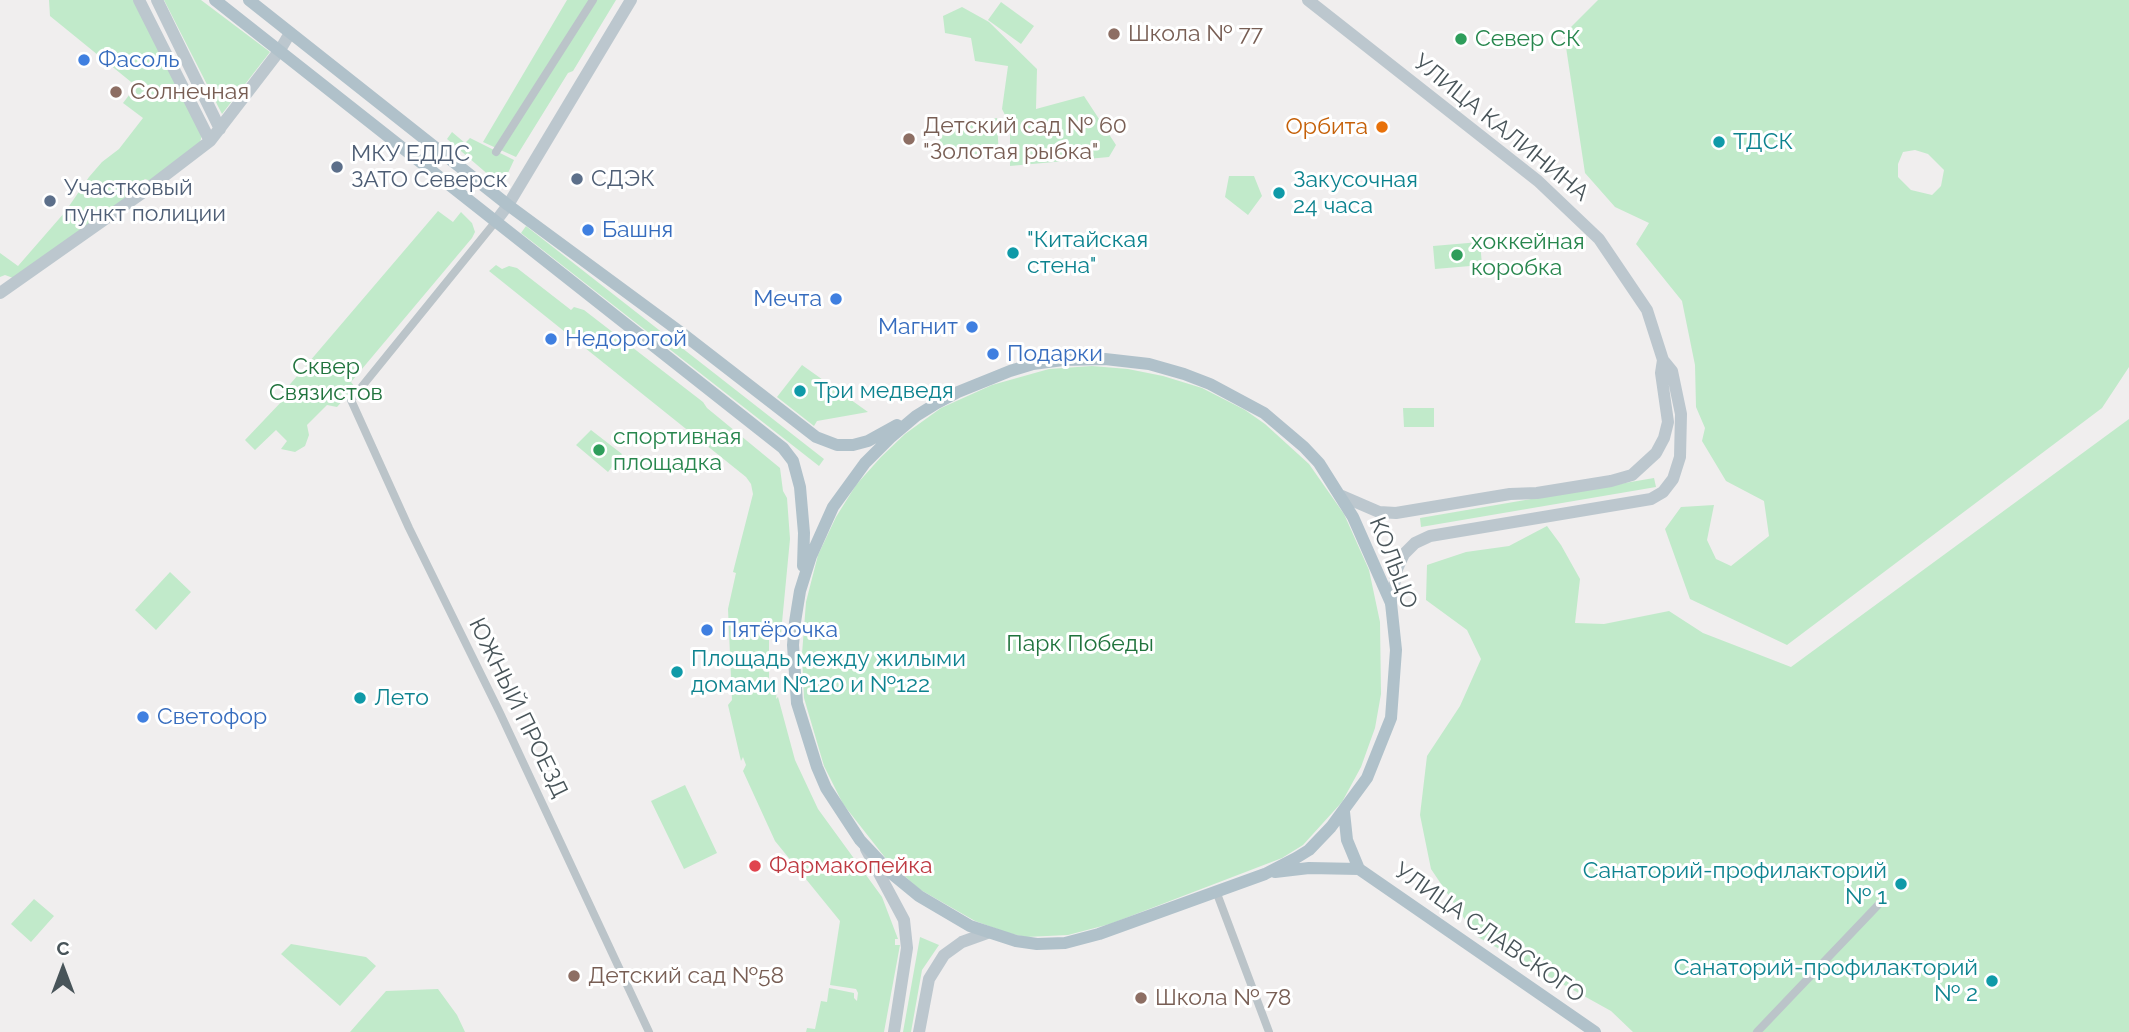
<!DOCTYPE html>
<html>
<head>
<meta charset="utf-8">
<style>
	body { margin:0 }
	#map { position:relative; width:2129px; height:1032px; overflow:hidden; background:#f0eeee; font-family:Raleway,sans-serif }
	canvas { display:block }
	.north { position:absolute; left:28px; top:934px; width:70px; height:70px; -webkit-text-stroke:5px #fff; paint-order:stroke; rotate:0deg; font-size:19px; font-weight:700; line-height:28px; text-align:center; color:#485459 }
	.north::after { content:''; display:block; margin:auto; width:24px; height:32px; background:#485459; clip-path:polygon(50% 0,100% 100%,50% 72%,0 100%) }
</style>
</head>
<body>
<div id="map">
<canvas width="2129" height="1032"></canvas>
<div class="north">С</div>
</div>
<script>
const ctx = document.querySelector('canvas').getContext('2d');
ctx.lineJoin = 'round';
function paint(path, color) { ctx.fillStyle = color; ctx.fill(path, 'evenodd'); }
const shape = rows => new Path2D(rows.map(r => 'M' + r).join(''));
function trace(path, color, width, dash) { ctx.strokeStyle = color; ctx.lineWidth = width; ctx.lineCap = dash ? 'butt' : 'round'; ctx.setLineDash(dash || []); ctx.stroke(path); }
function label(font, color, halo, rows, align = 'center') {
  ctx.font = font + ' Raleway,sans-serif'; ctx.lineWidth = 6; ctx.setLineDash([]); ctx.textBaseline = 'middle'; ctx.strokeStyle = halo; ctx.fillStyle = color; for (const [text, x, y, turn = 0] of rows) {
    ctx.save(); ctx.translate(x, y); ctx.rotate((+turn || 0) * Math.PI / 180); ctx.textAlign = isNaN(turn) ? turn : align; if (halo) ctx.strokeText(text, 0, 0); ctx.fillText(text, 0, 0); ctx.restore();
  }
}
paint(shape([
	[49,0,135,0,202,133,201,139,199,145,151,181,145,179,138,184,138,192,13,278,5,275,0,277,0,253,18,266,65,212,89,177,102,162,119,149,143,118,123,103,136,86,50,16],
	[164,0,201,0,270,52,222,114],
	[567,0,616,0,573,71,568,73,516,157,483,142],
	[1598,0,2129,0,2129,367,2102,408,1787,645,1690,599,1665,529,1681,507,1714,505,1707,540,1716,559,1731,566,1769,536,1764,501,1726,481,1702,441,1705,428,1696,407,1695,365,1682,301,1636,244,1649,223,1615,207,1585,173,1564,34],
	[1915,150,1928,154,1944,170,1941,186,1932,195,1911,190,1898,177,1898,164,1903,152],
	[1001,2,1034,26,1021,44,988,20],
	[962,7,989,22,1037,69,1036,109,1084,96,1116,145,1109,157,1010,166,1010,125,1002,109,1008,66,975,61,971,38,945,33,943,16],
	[997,118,999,160,940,145,939,128],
	[452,132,465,143,470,138,514,160,508,173,499,177,491,177,447,139],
	[1229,176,1254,176,1262,196,1248,215,1225,197],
	[438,211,453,222,461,212,472,223,475,232,472,238,351,382,355,387,337,407,327,405,307,425,309,435,305,446,295,452,281,449,287,441,276,430,255,450,245,440,283,400,280,396],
	[526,226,824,459,819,466,521,233],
	[1480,242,1482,265,1435,269,1433,246],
	[496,265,502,269,509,266,517,268,571,310,574,307,584,310,703,402,707,408,780,468,783,491,787,498,790,539,781,633,778,634,777,645,772,635,769,636,769,681,773,681,775,690,777,690,776,699,778,697,795,760,818,809,882,897,898,939,895,939,895,945,900,945,884,1032,806,1032,807,1028,815,1029,821,1001,827,1002,829,988,854,993,854,998,857,1001,858,993,856,989,830,985,840,921,775,841,743,771,746,765,743,757,741,761,728,705,732,700,728,609,736,573,733,572,753,494,751,484,746,477,489,271],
	[802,365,868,412,817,421,814,426,777,397],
	[1092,366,1128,369,1163,376,1202,388,1245,410,1265,424,1309,464,1344,514,1369,570,1380,622,1381,694,1375,728,1361,767,1342,802,1303,845,1282,858,1110,924,1068,935,1026,937,1008,933,975,921,919,889,887,860,843,804,824,766,804,698,802,654,806,602,818,555,836,517,856,485,881,457,905,434,941,408,992,385,1049,369],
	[1403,408,1434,408,1434,427,1404,427],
	[2129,419,2129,1032,1633,1032,1611,1011,1476,936,1431,869,1420,815,1427,756,1460,706,1481,659,1467,630,1426,600,1427,565,1466,552,1509,546,1547,526,1561,545,1580,579,1575,623,1604,624,1669,611,1703,633,1791,667],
	[591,430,622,454,608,472,576,445],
	[1654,478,1656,487,1421,527,1420,518],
	[170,572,191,592,156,630,135,610],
	[685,785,717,853,684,869,651,801],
	[34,899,54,916,31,942,11,924],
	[920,937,939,945,922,970,911,1032,903,1032],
	[291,944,366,957,376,966,340,1006,281,954],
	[438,989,457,1015,465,1032,350,1032,386,991]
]), '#c1eaca');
trace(shape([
	[496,152,593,0],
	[496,221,351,400,409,528,500,713,649,1032],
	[1216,891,1269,1032],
	[1757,1032,1880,903]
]), '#bbc4c9', 8);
trace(shape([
	[139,0,210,141],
	[157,0,220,129],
	[1308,0,1538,181,1599,239,1647,310,1663,360,1672,371,1681,414,1680,457,1673,479,1663,492,1651,499,1430,536,1415,543,1404,554,1397,569,1391,603],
	[496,221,508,205,631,0],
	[0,293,142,193,210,141,280,50,290,33],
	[1342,496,1379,512,1396,513,1510,494,1537,493,1611,481,1632,475,1656,453,1664,438,1668,422,1661,373,1663,360],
	[866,849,904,920,907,948,894,1032],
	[919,1032,929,979,944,955,962,942,987,933]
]), '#bcc7ce', 12);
trace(shape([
	[215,0,783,448,793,461,800,487,804,533,803,566],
	[249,0,508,205,683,334,816,437,837,445,853,445,868,441,897,425],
	[1105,359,1149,364,1184,374,1210,384,1264,413,1304,447,1319,463,1353,517,1391,603,1396,650,1391,718,1367,778,1331,827,1309,850,1296,858,1265,874,1099,934,1065,943,1037,944,1016,941,970,926,919,896,891,873,860,840,841,811,826,788,817,767,797,703,793,645,795,622,800,591,811,556,833,507,865,463,890,438,916,416,937,403,958,392,1010,371,1033,364,1063,360,1105,359],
	[1344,812,1347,840,1359,869],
	[1359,869,1595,1032],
	[1275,872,1309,868,1359,869]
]), '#b0c1ca', 12);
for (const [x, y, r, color] of [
	[1114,34,7,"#8d6e63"],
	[1461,39,7,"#2e9e5b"],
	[84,60,7,"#3f7fe0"],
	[116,92,7,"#8d6e63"],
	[1382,127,7,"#e8710a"],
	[909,139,7,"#8d6e63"],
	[1719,142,7,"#0f9aa8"],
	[337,167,7,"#5c6f8a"],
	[577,179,7,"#5c6f8a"],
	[1279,193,7,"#0f9aa8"],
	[50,201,7,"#5c6f8a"],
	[588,230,7,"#3f7fe0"],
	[1013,253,7,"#0f9aa8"],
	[1457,255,7,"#2e9e5b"],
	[836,299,7,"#3f7fe0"],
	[972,327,7,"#3f7fe0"],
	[551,339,7,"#3f7fe0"],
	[993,354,7,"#3f7fe0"],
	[800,391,7,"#0f9aa8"],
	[599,450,7,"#2e9e5b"],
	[707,630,7,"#3f7fe0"],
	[677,672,7,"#0f9aa8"],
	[360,698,7,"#0f9aa8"],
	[143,717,7,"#3f7fe0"],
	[755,866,7,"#e0444e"],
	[1901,884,7,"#0f9aa8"],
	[574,976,7,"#8d6e63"],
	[1992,981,7,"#0f9aa8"],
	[1141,998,7,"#8d6e63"]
]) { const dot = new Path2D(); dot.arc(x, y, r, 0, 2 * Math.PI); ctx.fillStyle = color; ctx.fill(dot); trace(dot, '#fff', 2.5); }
label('23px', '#785e54', '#fff', [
	["Школа № 77",1128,34],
	["Солнечная",130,92],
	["Детский сад № 60",923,126],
	["\"Золотая рыбка\"",923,152],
	["Детский сад №58",588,976],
	["Школа № 78",1155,998]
], 'left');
label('23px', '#27864d', '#fff', [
	["Север СК",1475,39],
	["хоккейная",1471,242],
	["коробка",1471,268],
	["спортивная",613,437],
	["площадка",613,463]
], 'left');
label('23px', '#366cbe', '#fff', [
	["Фасоль",98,60],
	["Башня",602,230],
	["Мечта",822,299,"right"],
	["Магнит",958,327,"right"],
	["Недорогой",565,339],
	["Подарки",1007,354],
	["Пятёрочка",721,630],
	["Светофор",157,717]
], 'left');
label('23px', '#c56008', '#fff', [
	["Орбита",1368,127]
], 'right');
label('23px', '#485459', '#fff', [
	["УЛИЦА КАЛИНИНА",1501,128,39],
	["КОЛЬЦО",1393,563,69],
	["ЮЖНЫЙ ПРОЕЗД",518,708,64],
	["УЛИЦА СЛАВСКОГО",1489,933,35]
]);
label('23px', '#0d838f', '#fff', [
	["ТДСК",1733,142],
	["Закусочная",1293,180],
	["24 часа",1293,206],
	["\"Китайская",1027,240],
	["стена\"",1027,266],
	["Три медведя",814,391],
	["Площадь между жилыми",691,659],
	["домами №120 и №122",691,685],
	["Лето",374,698],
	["Санаторий-профилакторий",1887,871,"right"],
	["№ 1",1887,897,"right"],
	["Санаторий-профилакторий",1978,968,"right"],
	["№ 2",1978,994,"right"]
], 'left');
label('23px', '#4e5e75', '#fff', [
	["МКУ ЕДДС",351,154],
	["ЗАТО Северск",351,180],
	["СДЭК",591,179],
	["Участковый",64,188],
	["пункт полиции",64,214]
], 'left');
label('23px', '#20733d', '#fff', [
	["Сквер",326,367],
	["Связистов",326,393],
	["Парк Победы",1080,644]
]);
label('23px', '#be3a42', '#fff', [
	["Фармакопейка",769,866]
], 'left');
</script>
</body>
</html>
